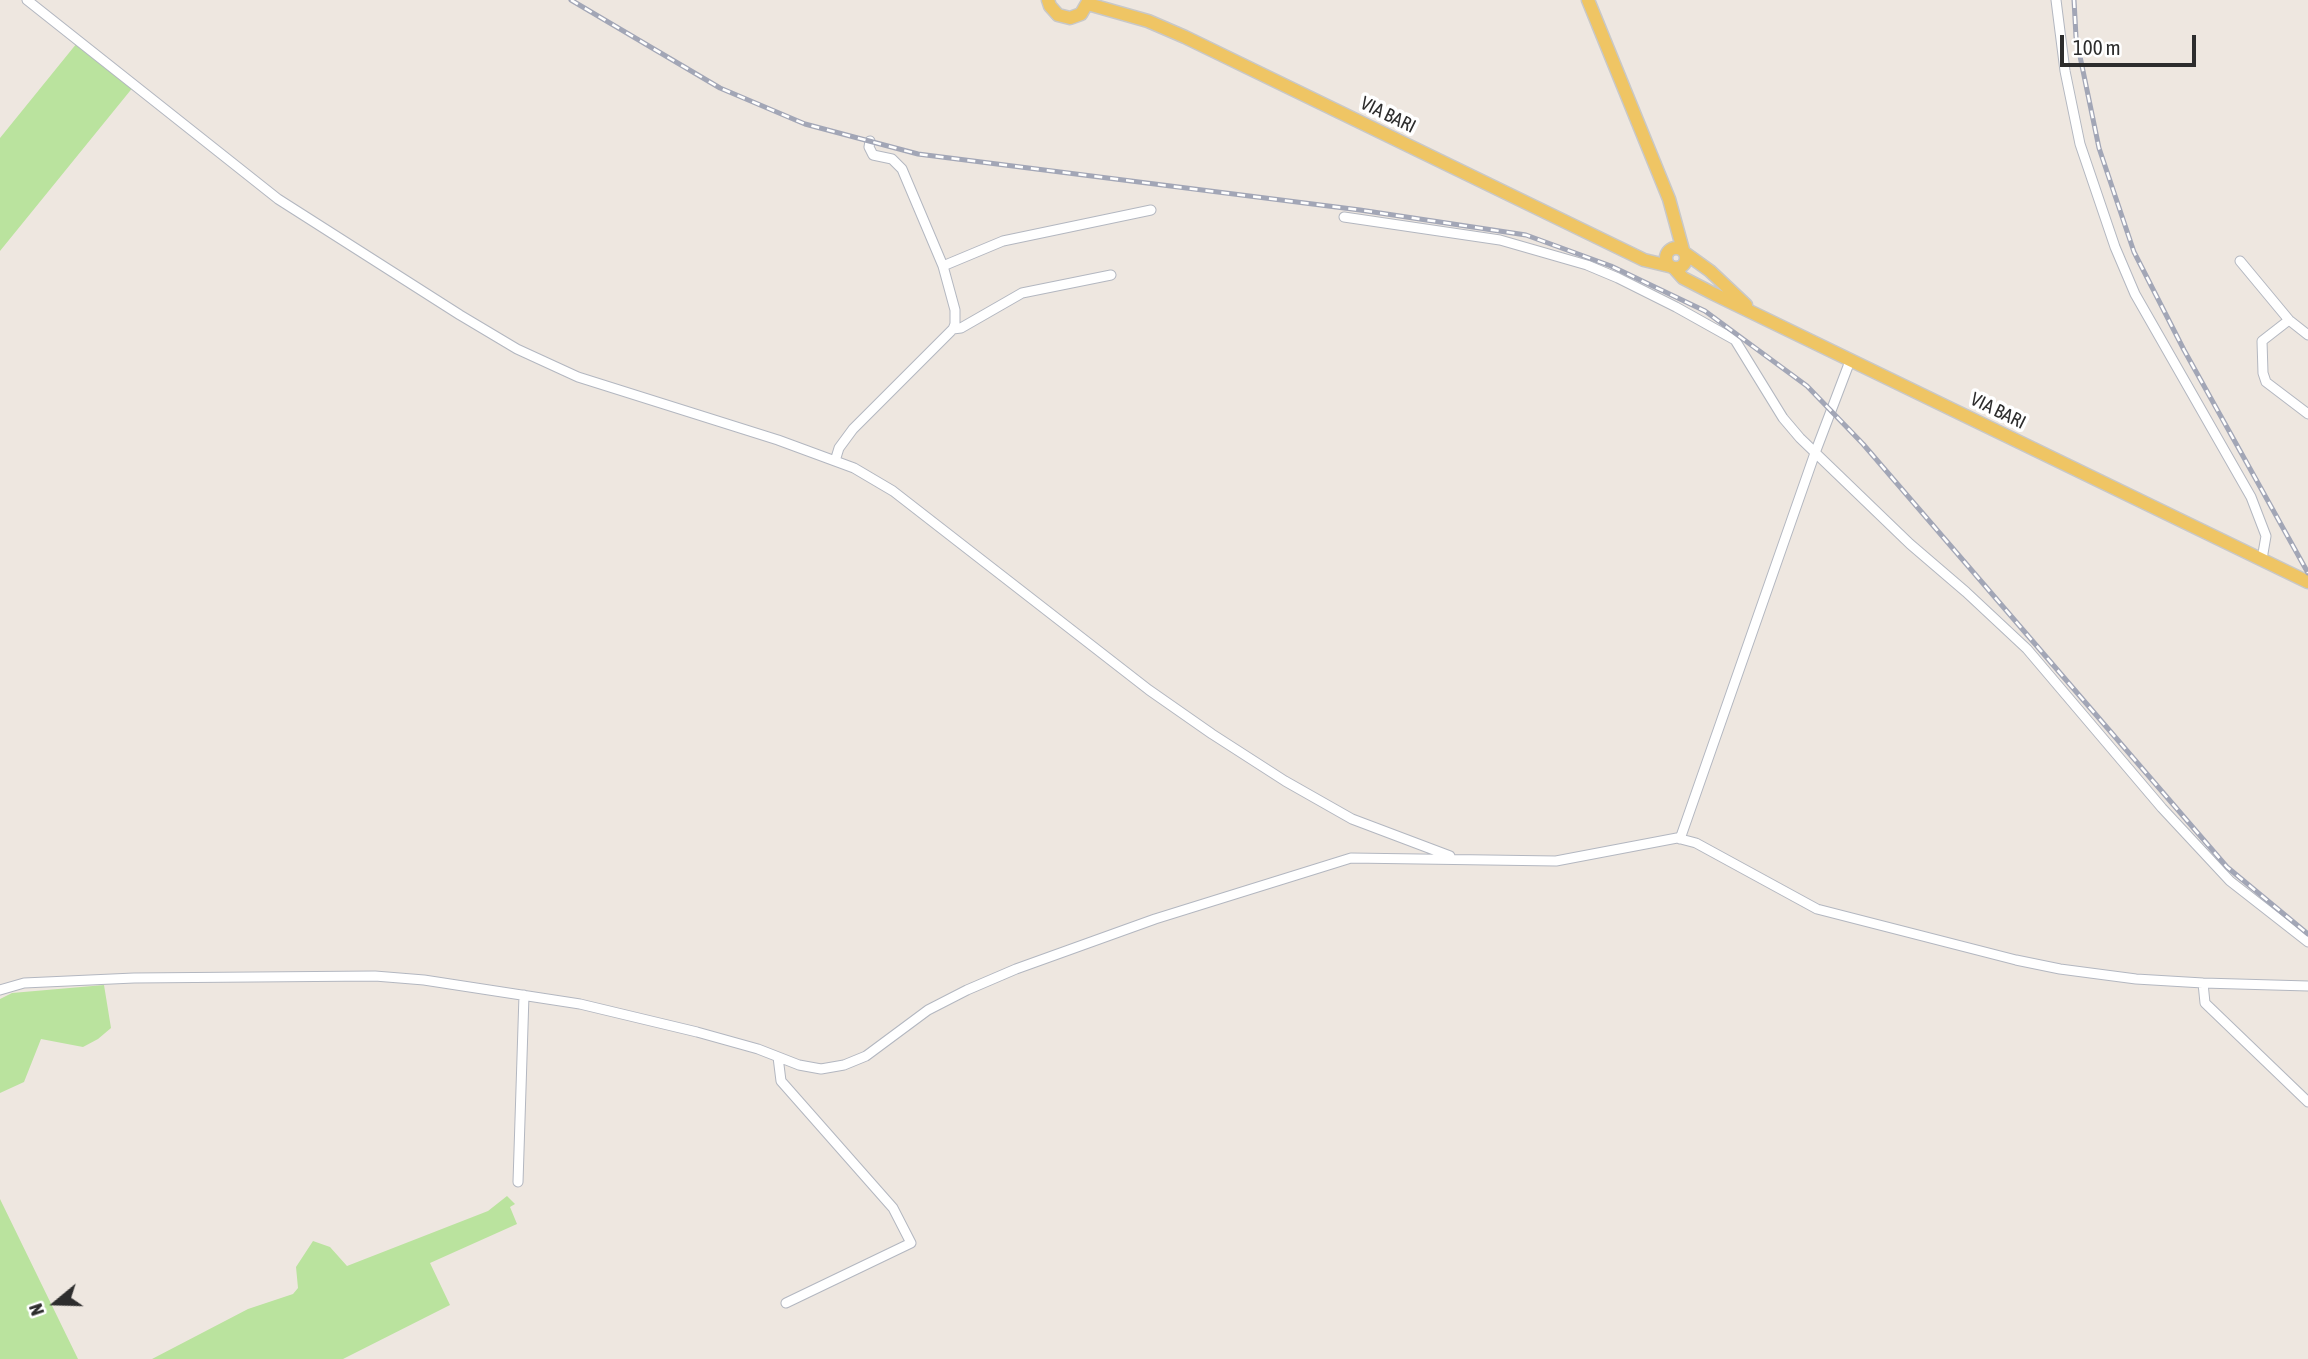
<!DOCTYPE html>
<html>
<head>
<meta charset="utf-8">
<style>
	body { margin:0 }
	#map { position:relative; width:2308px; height:1359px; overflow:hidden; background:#eee7e0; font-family:"Asap Condensed",sans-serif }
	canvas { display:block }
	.north { position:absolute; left:21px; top:1268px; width:70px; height:70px; -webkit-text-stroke:5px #fff; paint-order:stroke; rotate:251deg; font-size:19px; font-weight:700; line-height:28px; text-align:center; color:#2d2d2d }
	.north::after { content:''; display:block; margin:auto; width:24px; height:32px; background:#2d2d2d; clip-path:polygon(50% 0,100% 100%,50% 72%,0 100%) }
	.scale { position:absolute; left:2060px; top:35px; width:136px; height:32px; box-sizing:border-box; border:4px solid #2d2d2d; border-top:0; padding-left:9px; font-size:21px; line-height:24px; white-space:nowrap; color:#2d2d2d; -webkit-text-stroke:5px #fff; paint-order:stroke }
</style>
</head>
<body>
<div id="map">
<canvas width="2308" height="1359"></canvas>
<div class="north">N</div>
<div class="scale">100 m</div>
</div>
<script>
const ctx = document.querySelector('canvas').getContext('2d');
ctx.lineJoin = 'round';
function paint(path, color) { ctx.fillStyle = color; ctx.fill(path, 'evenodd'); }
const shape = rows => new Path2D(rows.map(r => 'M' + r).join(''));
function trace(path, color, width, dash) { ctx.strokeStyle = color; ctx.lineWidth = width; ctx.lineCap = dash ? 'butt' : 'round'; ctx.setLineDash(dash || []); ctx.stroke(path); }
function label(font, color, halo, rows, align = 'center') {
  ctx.font = font + ' "Asap Condensed",sans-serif'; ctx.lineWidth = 7; ctx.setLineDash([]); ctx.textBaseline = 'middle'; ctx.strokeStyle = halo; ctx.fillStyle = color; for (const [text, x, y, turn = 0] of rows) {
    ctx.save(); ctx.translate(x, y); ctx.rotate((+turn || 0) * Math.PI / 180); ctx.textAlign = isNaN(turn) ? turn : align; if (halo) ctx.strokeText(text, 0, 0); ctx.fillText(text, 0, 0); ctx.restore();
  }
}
paint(shape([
	[77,43,134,86,0,251,0,138],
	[104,985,111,1028,98,1039,83,1047,41,1039,24,1082,0,1093,0,999,12,993],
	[507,1196,515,1204,510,1207,517,1224,430,1263,450,1305,343,1359,152,1359,248,1309,293,1294,298,1288,296,1267,313,1241,330,1247,347,1266,488,1211],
	[0,1199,78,1359,0,1359]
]), '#bae39e');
const minor = shape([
	[27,0,278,199,460,315,517,349,578,377,778,440,854,468,893,491,1149,690,1212,734,1285,781,1352,819,1450,856],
	[2056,0,2065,71,2080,144,2115,247,2135,294,2251,497,2266,536,2262,559],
	[1344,217,1500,240,1587,265,1618,278,1676,307,1735,340,1783,418,1800,438,1910,544,1966,592,2027,649,2162,808,2230,881,2308,942],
	[2240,261,2289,320,2308,335],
	[943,266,1003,241,1151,210],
	[2289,320,2262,341,2263,373,2266,382,2308,414],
	[953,329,961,328,1022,293,1111,275],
	[835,461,839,448,853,429,953,329,955,324,955,310,943,266,902,169,892,159,873,155,869,147,870,141],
	[1680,839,1815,453,1850,361],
	[2203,983,2205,1003,2308,1102],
	[0,990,24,983,134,978,375,976,424,980,580,1004,697,1032,758,1049,799,1065,821,1069,844,1065,866,1056,928,1010,967,990,1016,969,1155,919,1351,858,1556,861,1677,838,1696,843,1817,909,2016,960,2060,969,2136,979,2203,983,2308,986],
	[778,1057,781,1081,893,1208,911,1243,786,1303],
	[518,1182,524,995]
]);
const major = shape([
	[1048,0,1050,6,1058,15,1070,18,1081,14,1089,0],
	[1588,0,1669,199,1683,250],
	[1088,4,1148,21,1185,37,1644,260,1669,266],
	'1666 258a10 10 0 1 1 20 0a10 10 0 1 1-20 0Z',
	[1685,253,1710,271,1746,305],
	[1674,268,1683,278,1714,294,2308,582]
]);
trace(minor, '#b3b7c0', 11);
trace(major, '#c8c8c8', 15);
trace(minor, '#fff', 9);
trace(major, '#efc564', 12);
const rail = shape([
	[571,0,720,88,805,124,918,154,1360,210,1526,235,1611,266,1705,311,1807,386,1863,444,2227,867,2308,934],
	[2074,0,2076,37,2099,148,2134,252,2184,350,2308,573]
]);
trace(rail, '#a2a6b6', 5);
trace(rail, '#fff', 2.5, [8]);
label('19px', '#2d2d2d', '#fff', [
	["VIA BARI",1388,115,26],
	["VIA BARI",1998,411,26]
]);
</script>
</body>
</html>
